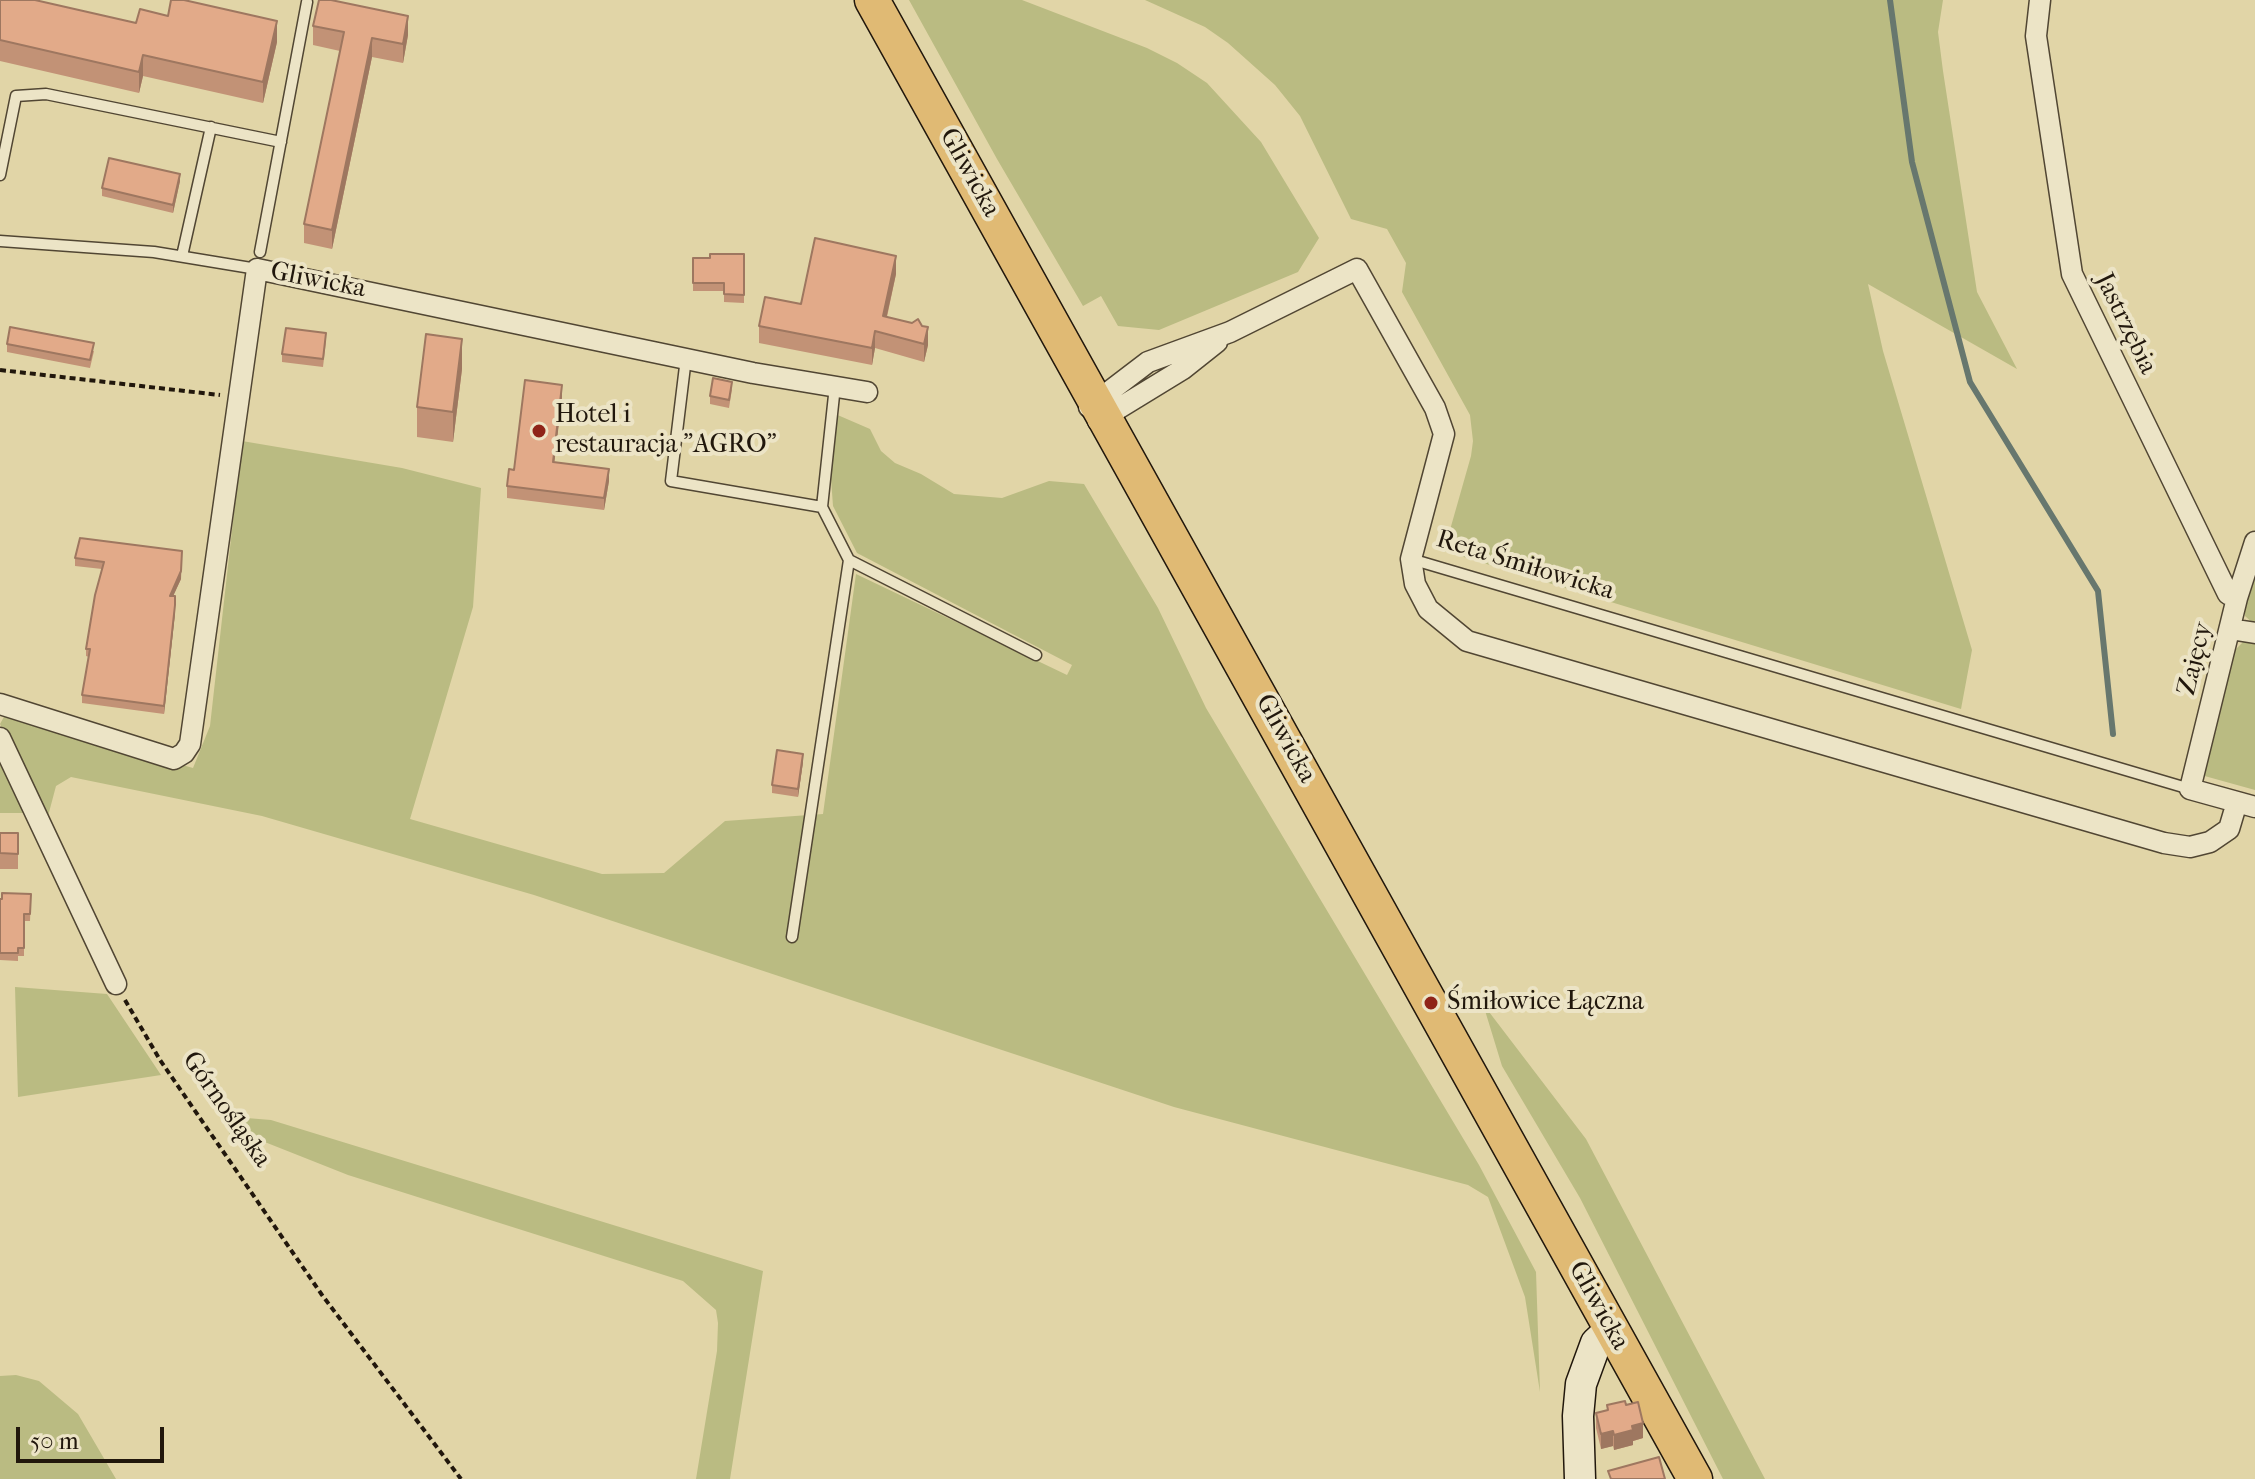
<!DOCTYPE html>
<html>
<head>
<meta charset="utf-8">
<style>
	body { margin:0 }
	#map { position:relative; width:2255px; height:1479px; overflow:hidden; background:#e1d5a7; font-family:"IM FELL French Canon",serif }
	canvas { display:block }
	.scale { position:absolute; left:16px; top:1427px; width:148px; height:36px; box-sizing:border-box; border:4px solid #21170c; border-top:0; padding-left:10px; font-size:24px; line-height:28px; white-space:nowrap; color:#21170c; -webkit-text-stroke:6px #ece4c6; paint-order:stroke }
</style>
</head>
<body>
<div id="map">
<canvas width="2255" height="1479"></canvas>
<div class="scale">50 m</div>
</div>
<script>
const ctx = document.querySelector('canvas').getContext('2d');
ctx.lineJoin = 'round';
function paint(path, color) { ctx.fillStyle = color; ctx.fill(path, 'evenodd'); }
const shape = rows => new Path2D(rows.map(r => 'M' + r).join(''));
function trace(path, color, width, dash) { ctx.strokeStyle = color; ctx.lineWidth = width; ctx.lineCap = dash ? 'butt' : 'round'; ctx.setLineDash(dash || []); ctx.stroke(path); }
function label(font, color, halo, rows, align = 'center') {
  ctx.font = font + ' "IM FELL French Canon",serif'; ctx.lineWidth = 8; ctx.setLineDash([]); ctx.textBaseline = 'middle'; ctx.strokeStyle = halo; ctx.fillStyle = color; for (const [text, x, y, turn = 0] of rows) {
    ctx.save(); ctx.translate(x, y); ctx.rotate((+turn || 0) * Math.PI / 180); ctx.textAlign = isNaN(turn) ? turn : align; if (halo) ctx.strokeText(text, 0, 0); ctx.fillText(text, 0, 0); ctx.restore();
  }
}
paint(shape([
	[909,0,1022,0,1147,48,1177,63,1207,83,1261,142,1319,238,1298,272,1159,330,1118,326,1101,296,1083,306,997,159],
	[1145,0,1943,0,1938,32,1943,71,1977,292,2017,369,1868,284,1883,351,1972,650,1961,709,1444,551,1471,456,1473,441,1470,415,1402,292,1406,263,1387,229,1351,219,1300,116,1275,85,1228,43,1205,27],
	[826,410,870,429,881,451,895,463,921,474,954,494,1002,498,1049,481,1084,484,1158,608,1206,708,1479,1165,1536,1272,1540,1392,1525,1297,1488,1197,1468,1185,1174,1107,534,895,262,816,71,777,56,786,47,820,0,724,5,715,193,768,210,726,242,441,402,468,481,488,473,607,410,819,602,874,664,873,725,821,823,814,856,574,1067,675,1072,665,857,553,833,506],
	[2255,571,2255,625,2245,616,2245,603],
	[2244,641,2255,641,2255,790,2201,775,2231,654],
	[0,764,24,813,0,813],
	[15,987,107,994,161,1075,18,1097],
	[1483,1004,1586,1139,1765,1479,1723,1479,1580,1198,1502,1066],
	[222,1116,271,1120,763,1271,730,1479,696,1479,717,1351,718,1323,716,1310,683,1281,348,1175,242,1133,230,1135],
	[16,1375,39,1381,78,1414,116,1479,0,1479,0,1376]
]), '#babb82');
trace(shape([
	[1890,0,1912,162,1970,382,2098,591,2113,734]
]), '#67776e', 6);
const lane = shape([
	[0,175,16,96,46,94,281,142],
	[0,241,154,252,257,269],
	[260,252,307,2],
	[182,256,211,127],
	[686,358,671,481,822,507,849,560,1036,655],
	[822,507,835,386],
	[1411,559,2190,789],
	[792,937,849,560]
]);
const street = shape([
	[2040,0,2036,36,2072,274,2228,594,2237,598],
	[1089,407,1148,362,1230,332,1357,269,1435,408,1444,434,1411,559,1415,584,1428,609,1467,641,2164,843,2190,847,2210,842,2229,829,2237,802],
	[1098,421,1183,369,1217,342],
	[2255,542,2237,598,2190,789,2255,807],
	[2230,629,2255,633],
	[0,704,174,759,184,753,190,744,257,269,753,373,867,392],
	[0,738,116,984]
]);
const secondary = shape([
	[1580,1479,1578,1416,1581,1384,1596,1343,1611,1329]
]);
const primary = shape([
	[872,0,1695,1479]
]);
trace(lane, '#514633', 13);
trace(street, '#514633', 23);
trace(secondary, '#21170c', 33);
trace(primary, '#21170c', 37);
trace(shape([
	[0,370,220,395],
	[125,1000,160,1060,322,1295,461,1479]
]), '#21170c', 4, [6, 4]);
trace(lane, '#ece4c6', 10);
trace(street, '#ece4c6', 20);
trace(secondary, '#ece4c6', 30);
trace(primary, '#e0ba74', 34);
paint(shape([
	[0,0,136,23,277,42,263,103,143,76,139,93,0,61],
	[313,26,408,35,403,63,372,57,332,249,304,243,304,224,340,51,313,45],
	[180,181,173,213,102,196,102,188],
	[744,254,744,303,724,302,724,291,693,291,693,258,710,258],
	[896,274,887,317,928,345,924,362,875,348,872,365,759,343,759,326,801,304],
	[326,341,323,367,282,362,282,354],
	[7,344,94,351,90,368,7,352],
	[462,369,453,442,417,437,417,407],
	[732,389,729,408,710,404,710,396],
	[562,397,554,462,609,481,604,510,507,498,507,486,514,470],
	[80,538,181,579,173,596,175,613,164,714,82,703,82,695,89,657,86,656,86,649,102,569,75,566,75,558],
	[803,762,798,797,772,793,772,785],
	[0,833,18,833,18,869,0,869],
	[31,894,30,921,24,921,24,956,18,956,18,961,0,960,0,899],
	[1607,1405,1643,1438,1633,1441,1633,1445,1614,1450,1613,1446,1601,1449,1596,1428,1596,1413,1607,1410]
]), '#c29276');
paint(shape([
	[408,16,408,35,403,63,403,44],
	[277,21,277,42,263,103,263,82],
	[372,38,372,57,332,249,332,230],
	[143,55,143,76,139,93,139,72],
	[180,174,180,181,173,213,173,205],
	[896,256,896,274,883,333,883,316],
	[928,327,928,345,924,362,924,344],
	[875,331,875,348,872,365,872,348],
	[462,339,462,369,453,442,453,412],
	[562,385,562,397,553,474,553,462],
	[609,469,609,481,604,510,604,498],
	[182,551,181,579,170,603,170,596],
	[175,605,175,613,164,714,164,706],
	[803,754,803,762,798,797,798,789],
	[1643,1423,1643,1438,1633,1441,1633,1445,1614,1450,1614,1435,1632,1426],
	[1613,1431,1613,1446,1601,1449,1601,1434]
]), '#9e7760');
const building = shape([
	[0,0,35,0,136,23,140,9,168,16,171,0,184,0,277,21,263,82,143,55,139,72,0,40,0,0],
	[319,0,331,0,408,16,403,44,372,38,332,230,304,224,344,32,313,26,319,0],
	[109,158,180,174,173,205,102,188,109,158],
	[815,238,896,256,883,316,912,323,918,319,922,326,928,327,924,344,875,331,872,348,759,326,765,297,801,304,815,238],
	[710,254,744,254,744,295,724,294,724,283,693,283,693,258,710,258,710,254],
	[10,327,94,343,90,360,7,344,10,327],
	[286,328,326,333,323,359,282,354,286,328],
	[426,334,462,339,453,412,417,407,426,334],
	[713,378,732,382,729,400,710,396,713,378],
	[525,380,562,385,553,462,609,469,604,498,507,486,509,469,514,470,525,380],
	[80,538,182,551,181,571,170,596,175,596,175,605,164,706,82,695,90,649,86,649,95,595,104,562,75,558,80,538],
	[777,750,803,754,798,789,772,785,777,750],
	[0,833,18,833,18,854,0,853,0,833],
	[2,893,31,894,30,914,24,914,24,948,18,948,18,953,0,953,0,899,2,899,2,893],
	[1625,1401,1626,1405,1638,1402,1643,1423,1632,1426,1633,1430,1614,1435,1613,1431,1601,1434,1596,1413,1608,1410,1607,1405,1625,1401],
	[1659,1457,1665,1479,1611,1479,1608,1471,1659,1457]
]);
paint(building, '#e2aa89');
trace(building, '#9e7760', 2);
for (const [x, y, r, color] of [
	[539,431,8,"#8f2418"],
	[1431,1003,8,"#8f2418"]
]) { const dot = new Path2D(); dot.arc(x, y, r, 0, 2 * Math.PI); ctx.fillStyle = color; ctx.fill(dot); trace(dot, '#ece4c6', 3); }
label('26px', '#21170c', '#ece4c6', [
	["Gliwicka",969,173,61],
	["Gliwicka",318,281,11],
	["Jastrzębia",2125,324,64],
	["Reta Śmiłowicka",1525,566,17],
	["Zajęcy",2196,659,-76],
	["Gliwicka",1285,739,61],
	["Górnośląska",226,1110,55],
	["Gliwicka",1598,1306,61]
]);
label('26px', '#21170c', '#ece4c6', [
	["Hotel i",555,416],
	["restauracja \"AGRO\"",555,446],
	["Śmiłowice Łączna",1447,1003]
], 'left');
</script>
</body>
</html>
